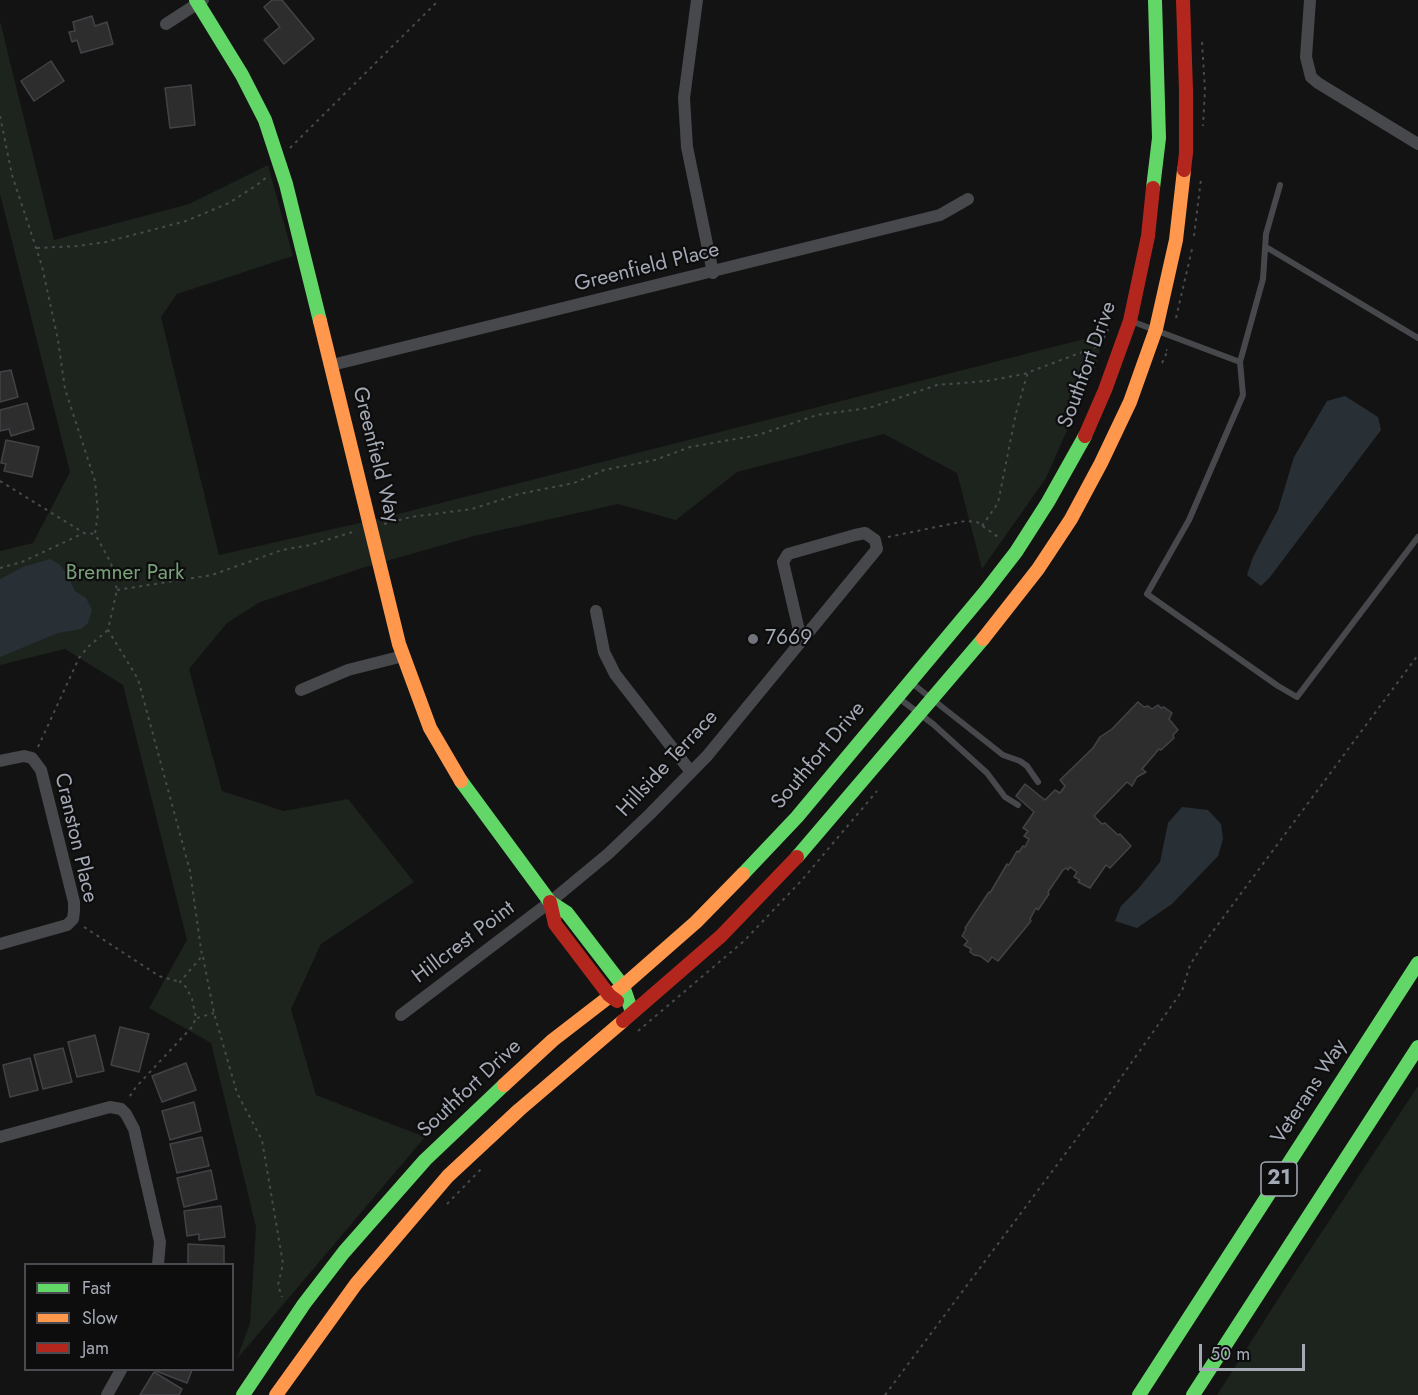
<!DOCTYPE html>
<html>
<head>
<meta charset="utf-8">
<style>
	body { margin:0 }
	#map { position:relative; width:1418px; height:1395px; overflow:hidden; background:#131313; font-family:Jost,sans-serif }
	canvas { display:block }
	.legend { position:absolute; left:24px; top:1263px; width:210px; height:108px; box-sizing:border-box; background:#0d0d0e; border:2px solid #494b51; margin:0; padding:8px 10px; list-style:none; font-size:18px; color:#a3a9b5 }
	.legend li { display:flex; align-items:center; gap:12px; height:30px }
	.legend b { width:30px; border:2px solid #494b51 }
	.scale { position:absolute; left:1199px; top:1344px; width:106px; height:27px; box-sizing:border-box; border:3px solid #a3a9b5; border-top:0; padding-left:8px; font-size:18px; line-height:21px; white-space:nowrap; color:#a3a9b5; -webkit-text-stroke:4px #0d0d0e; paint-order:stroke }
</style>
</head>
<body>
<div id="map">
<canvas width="1418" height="1395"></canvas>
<ul class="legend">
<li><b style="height:8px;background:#63d668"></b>Fast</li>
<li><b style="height:8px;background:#ff974d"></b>Slow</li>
<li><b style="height:8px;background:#b3261e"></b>Jam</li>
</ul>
<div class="scale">50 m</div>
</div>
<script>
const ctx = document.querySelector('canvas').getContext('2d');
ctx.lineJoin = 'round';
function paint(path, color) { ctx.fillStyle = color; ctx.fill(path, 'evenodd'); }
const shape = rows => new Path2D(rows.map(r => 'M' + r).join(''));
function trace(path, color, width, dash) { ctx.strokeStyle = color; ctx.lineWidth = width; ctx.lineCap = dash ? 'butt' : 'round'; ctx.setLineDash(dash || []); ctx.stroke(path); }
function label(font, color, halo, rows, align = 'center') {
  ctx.font = font + ' Jost,sans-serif'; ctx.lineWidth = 4.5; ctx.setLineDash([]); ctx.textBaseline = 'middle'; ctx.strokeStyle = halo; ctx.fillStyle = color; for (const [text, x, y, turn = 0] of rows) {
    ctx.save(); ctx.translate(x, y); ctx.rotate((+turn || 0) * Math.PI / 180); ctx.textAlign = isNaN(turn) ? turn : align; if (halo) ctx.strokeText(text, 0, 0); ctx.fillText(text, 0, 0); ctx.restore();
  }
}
paint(shape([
	[0,21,54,240,189,204,268,165,293,256,177,294,161,317,219,555,390,516,1104,334,1096,365,1046,478,982,569,957,473,884,434,737,472,676,520,618,504,474,536,359,569,260,602,227,623,189,669,222,791,284,811,348,799,414,882,321,944,291,1009,316,1095,425,1137,237,1359,250,1323,256,1227,211,1043,149,1008,187,940,123,685,65,649,0,665,0,551,33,543,70,472,0,194],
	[1418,1086,1418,1395,1217,1395,1296,1271]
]), '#1d231d');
paint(shape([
	[1345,396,1378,417,1381,430,1270,577,1261,586,1247,575,1253,557,1278,510,1294,457,1327,401],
	[50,559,59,564,67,574,75,591,86,598,92,610,88,623,81,629,58,633,0,657,0,579,23,567],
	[1182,807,1208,810,1221,824,1223,839,1218,856,1172,904,1137,928,1115,921,1121,906,1138,889,1160,862,1168,823]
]), '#283036');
const building = shape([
	[272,0,282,0,314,39,284,64,264,40,280,27,264,7,272,0],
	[92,16,95,26,107,22,113,44,81,53,77,40,72,42,69,32,75,31,73,22,92,16],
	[51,61,64,81,34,101,21,81,51,61],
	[191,85,195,125,170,128,165,88,191,85],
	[11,370,18,397,0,402,0,372,11,370],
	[27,403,34,429,11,436,9,429,0,431,0,410,27,403],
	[6,440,39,447,32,477,4,471,6,464,1,463,6,440],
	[1138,702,1144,707,1148,706,1152,709,1158,705,1161,708,1164,707,1172,713,1169,719,1178,730,1173,735,1174,738,1161,750,1159,749,1142,769,1146,772,1137,777,1132,786,1127,782,1094,816,1102,824,1105,823,1118,835,1120,834,1131,846,1110,868,1106,865,1090,888,1078,882,1080,880,1074,877,1077,872,1070,867,1068,870,1066,868,1063,870,1048,892,1049,894,1038,910,1036,908,1030,919,1031,921,998,961,992,957,988,962,980,956,974,955,970,952,971,949,964,945,968,941,962,936,966,929,965,928,989,892,990,893,1007,864,1009,865,1017,851,1019,852,1023,846,1025,847,1029,839,1024,836,1028,831,1023,828,1034,812,1016,796,1025,784,1045,800,1055,790,1060,793,1065,786,1060,780,1093,748,1100,737,1112,729,1138,702],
	[120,1027,149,1034,139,1072,111,1065,120,1027],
	[95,1035,104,1071,77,1077,68,1042,95,1035],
	[63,1048,72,1082,43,1089,34,1055,63,1048],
	[30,1058,38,1090,10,1097,3,1065,30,1058],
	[186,1063,196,1090,162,1102,152,1076,186,1063],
	[194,1102,201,1131,170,1140,162,1111,194,1102],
	[202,1137,209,1166,177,1173,170,1144,202,1137],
	[211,1170,217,1199,184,1207,177,1178,211,1170],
	[221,1206,225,1237,199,1240,199,1234,187,1236,184,1211,221,1206],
	[188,1244,224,1246,224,1264,188,1264,188,1244],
	[157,1370,192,1370,187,1383,156,1371,157,1370],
	[154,1372,182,1389,179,1395,140,1395,154,1372]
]);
paint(building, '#2d2d2e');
trace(building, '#424347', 1.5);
trace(shape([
	[1202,42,1205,90,1203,126],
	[0,116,12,175,42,266,58,340,65,389,95,481,98,513,95,534,111,563,117,590,108,630,138,679,190,871,202,956,180,982,186,987,192,999,196,1018,192,1027,136,1087,128,1099],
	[290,148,439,0],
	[1194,236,1201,179],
	[37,248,78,246,106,242,186,221,229,203,257,185,268,176],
	[1176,318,1193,245],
	[1162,363,1168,350,1166,350],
	[0,481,84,533],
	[384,524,411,517,472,509,519,494,574,483,604,470,655,460,690,447,758,435,817,415,869,408,937,385,987,381,1024,374,1101,345,1107,330,1109,331],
	[982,526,998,503,1016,413,1028,372],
	[888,537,965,521,977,522,1001,539],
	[0,568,22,562,84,533,95,534],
	[117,590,212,575,282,550,310,545,356,531],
	[38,747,79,658,88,647,108,630],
	[84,927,159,976,180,982],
	[203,957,214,1013,237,1093,262,1140,283,1264,278,1285,282,1297],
	[197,1018,214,1013],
	[638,1031,744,941,802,880,877,791],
	[447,1204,483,1167],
	[885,1395,1098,1110,1182,991,1190,965,1202,946,1418,655]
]), '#494a4e', 2, [3, 4.5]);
trace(shape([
	[1280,185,1266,234,1263,279,1240,362,1243,395,1189,520,1147,594,1278,686,1297,697,1418,537],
	[1266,247,1418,338],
	[1131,321,1240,362],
	[913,684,1003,755,1020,761,1027,766,1038,782],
	[900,699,933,724,987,773,1005,797,1018,805]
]), '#47484c', 6);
trace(shape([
	[697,0,684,98,687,147,713,273],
	[1310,0,1306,57,1311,77,1318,83,1418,144],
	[166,24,203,0],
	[332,365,940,215,968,199],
	[596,611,604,652,615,674,691,772],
	[301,690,348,670,403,656],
	[0,761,24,756,32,758,41,770,74,902,74,911,73,919,67,925,0,944],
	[401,1015,550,902,608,854,650,814,707,756,877,549,875,540,865,533,855,535,788,554,783,562,801,639],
	[0,1137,110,1107,121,1109,126,1114,134,1129,160,1242,158,1264],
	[107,1395,121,1370]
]), '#47484c', 12);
trace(shape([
	[196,0,242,75,265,120,286,184,320,321],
	[1153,188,1159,138,1155,0],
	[461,781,550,902,567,913,623,986,632,1012],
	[797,857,983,639],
	[743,874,797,817,985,592,1016,552,1048,502,1085,436],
	[243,1395,304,1304,344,1252,425,1160,504,1085],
	[1139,1395,1418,963],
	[1193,1395,1418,1047]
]), '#63d668', 14);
trace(shape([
	[320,321,399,644,430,728,461,781],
	[983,639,1038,569,1071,519,1101,463,1130,402,1156,329,1176,240,1184,170],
	[504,1085,553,1040,623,986,696,922,743,874],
	[276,1395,356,1284,448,1176,519,1110,623,1021]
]), '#ff974d', 14);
trace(shape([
	[1183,0,1186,90,1186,153,1184,170],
	[1085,436,1105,390,1130,321,1148,236,1153,188],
	[550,902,555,924,609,995,617,1001],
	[623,1021,721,936,797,857]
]), '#b3261e', 14);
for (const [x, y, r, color] of [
	[753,639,6,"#71747c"]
]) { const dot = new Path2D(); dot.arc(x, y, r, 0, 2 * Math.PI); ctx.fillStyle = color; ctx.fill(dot); trace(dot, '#0d0d0e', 2); }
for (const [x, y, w] of [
	[1279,1179,36]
]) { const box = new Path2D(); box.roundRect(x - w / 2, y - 17, w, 34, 4.5); ctx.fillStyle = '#0d0d0e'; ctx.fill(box); trace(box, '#a3a9b5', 1.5); }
label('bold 20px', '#a3a9b5', null, [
	["21",1279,1179]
]);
label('21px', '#a3a9b5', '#0d0d0e', [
	["Greenfield Place",647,268,-14],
	["Southfort Drive",1088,365,-70],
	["Greenfield Way",375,455,76],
	["Southfort Drive",819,756,-50],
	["Hillside Terrace",668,764,-47],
	["Cranston Place",75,838,77],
	["Hillcrest Point",464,943,-37],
	["Southfort Drive",470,1089,-43],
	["Veterans Way",1310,1092,-57]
]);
label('21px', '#79a179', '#0d0d0e', [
	["Bremner Park",125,574]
]);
label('21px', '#a3a9b5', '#0d0d0e', [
	["7669",765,639]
], 'left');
</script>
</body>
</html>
